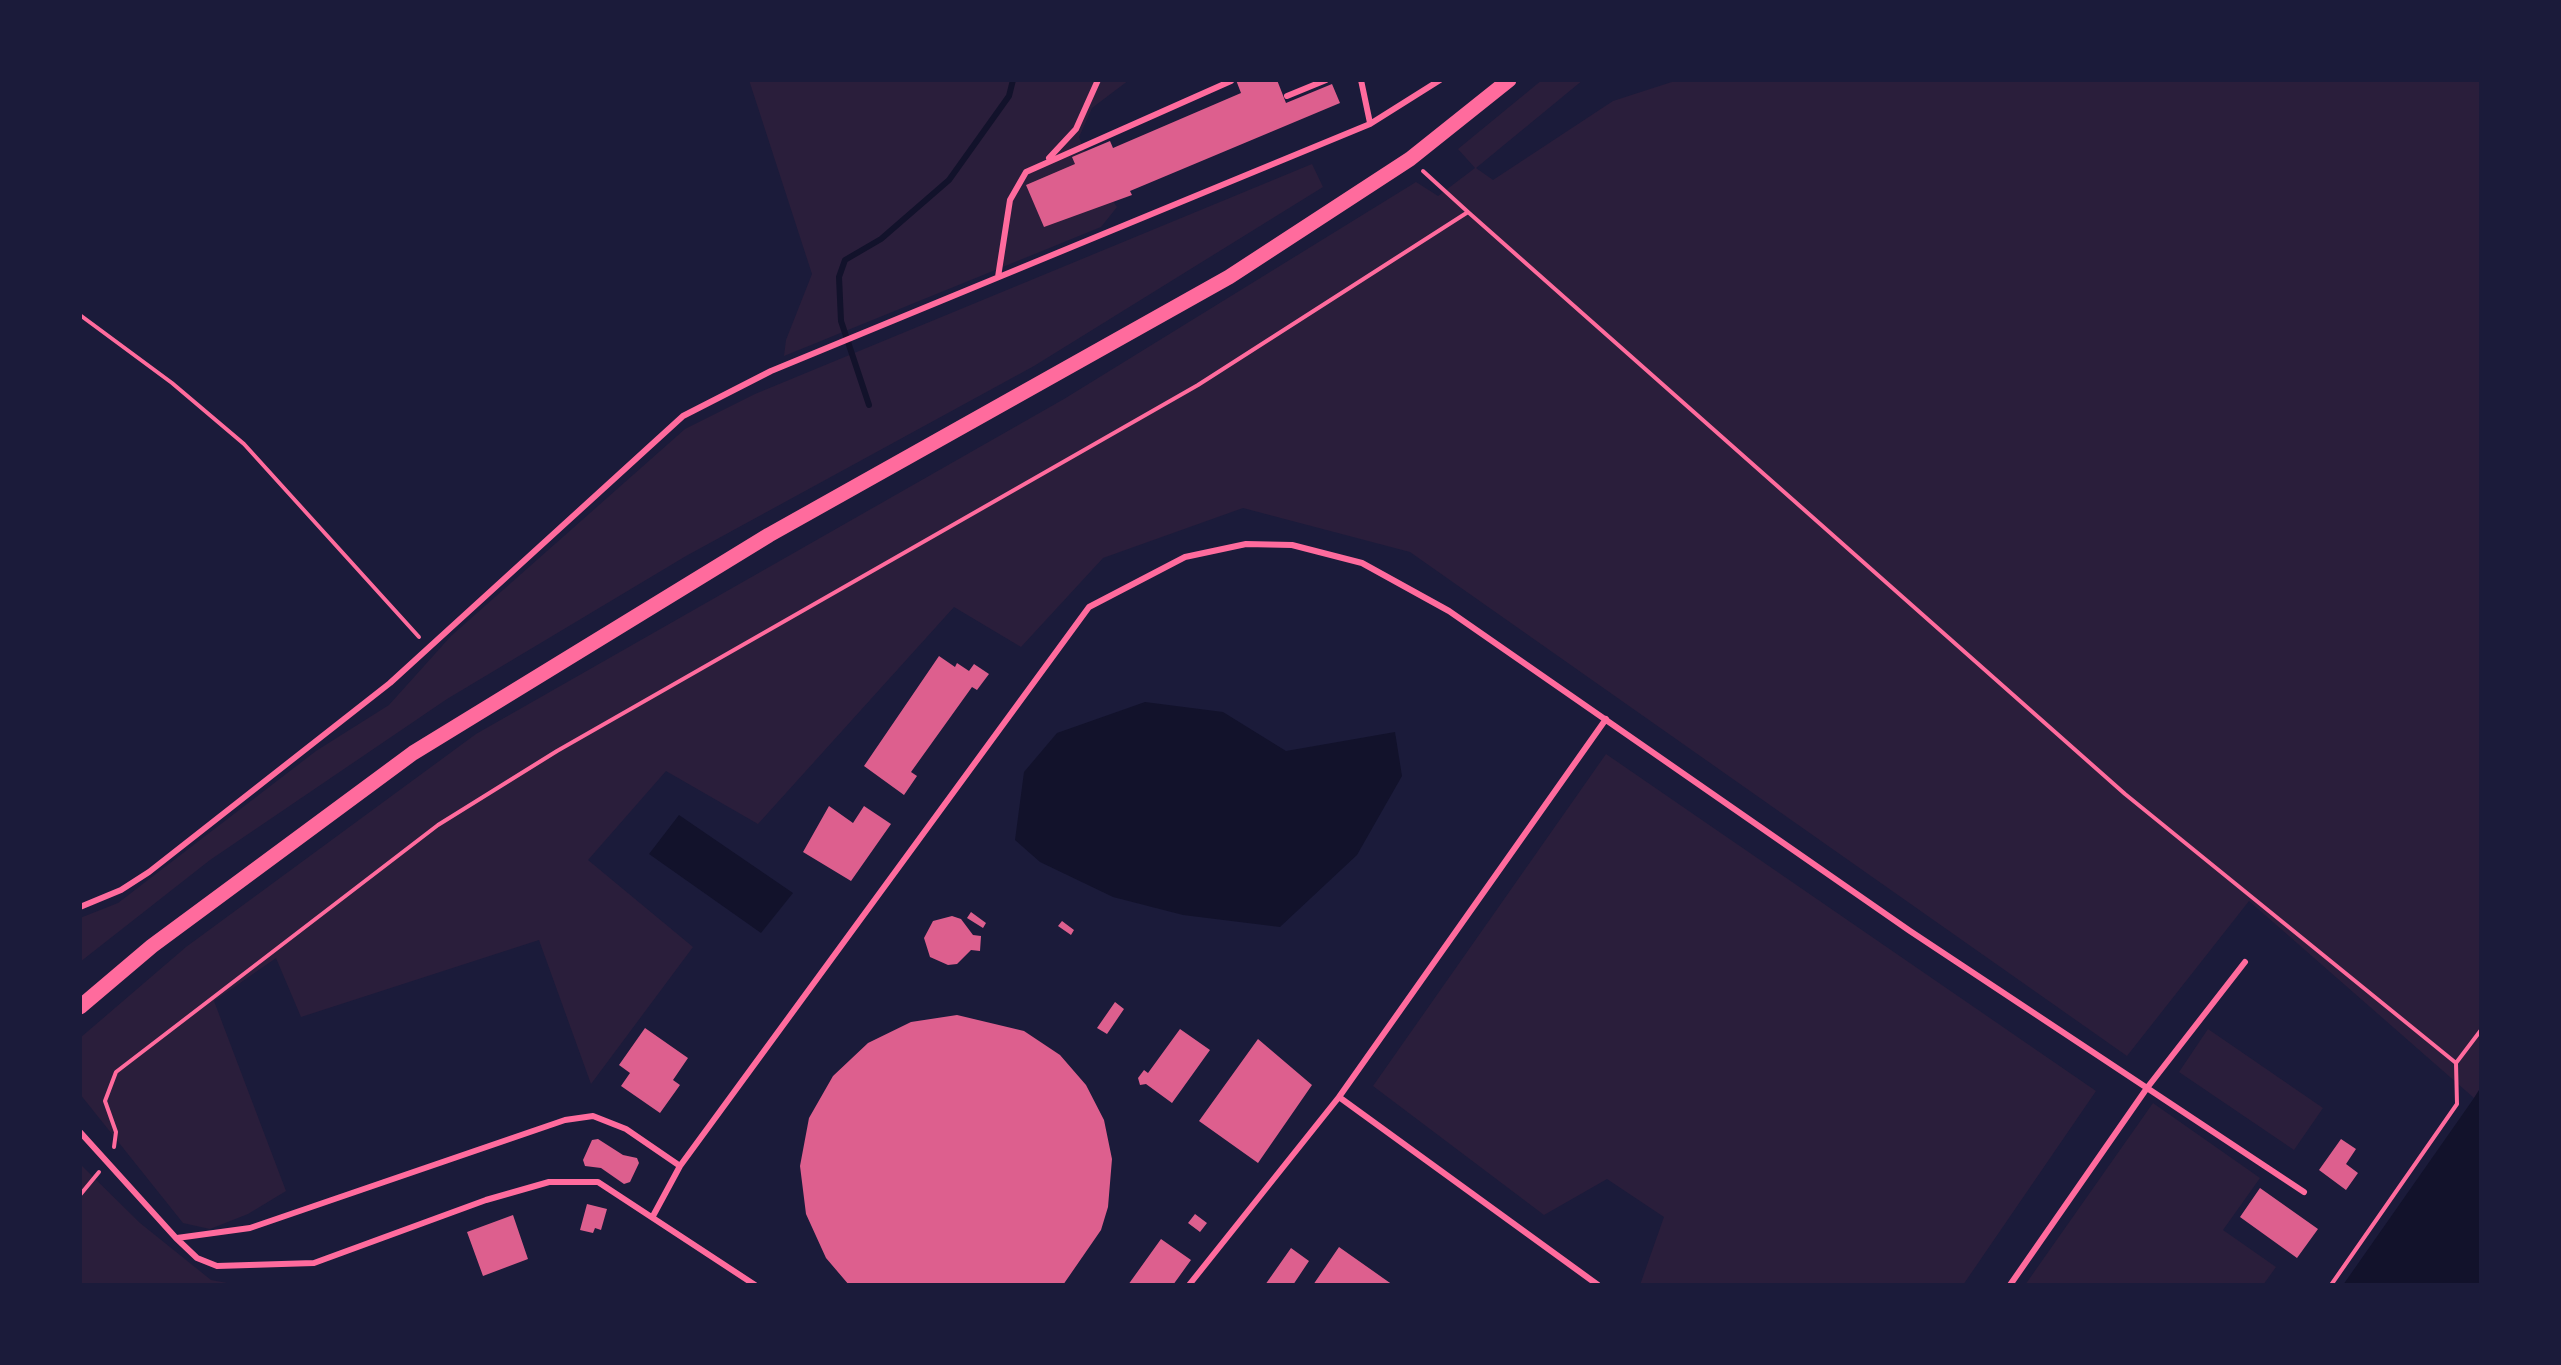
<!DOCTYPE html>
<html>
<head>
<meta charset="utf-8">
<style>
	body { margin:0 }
	#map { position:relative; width:2561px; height:1365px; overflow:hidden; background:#1b1b3a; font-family:"Archivo Narrow",sans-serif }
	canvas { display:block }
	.frame { position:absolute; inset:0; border:82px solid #1b1b3a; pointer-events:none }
</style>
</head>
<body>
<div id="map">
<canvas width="2561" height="1365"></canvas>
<div class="frame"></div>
</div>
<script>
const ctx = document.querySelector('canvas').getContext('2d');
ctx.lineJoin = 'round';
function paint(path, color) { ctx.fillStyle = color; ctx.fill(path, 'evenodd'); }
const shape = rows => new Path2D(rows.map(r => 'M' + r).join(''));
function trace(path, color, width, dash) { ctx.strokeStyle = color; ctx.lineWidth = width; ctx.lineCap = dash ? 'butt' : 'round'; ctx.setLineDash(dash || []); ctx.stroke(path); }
paint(shape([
	[749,80,1129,80,1092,108,1079,137,1092,171,1117,207,1101,227,784,356,786,340,812,274],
	[1542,80,1583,80,1476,168,1493,180,1613,101,1678,80,2481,80,2481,1087,2474,1098,2249,901,2127,1056,1410,552,1243,508,1103,558,1021,647,954,607,758,824,666,771,588,860,693,947,591,1084,539,940,301,1017,276,958,214,1001,286,1191,248,1214,210,1229,183,1223,80,1094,80,1038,186,947,476,734,1064,399,1416,182,1438,196,1475,168,1458,149],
	[1312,164,1323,187,1034,366,686,556,447,699,210,860,80,962,80,918,118,903,316,751,389,705,451,636,685,429,755,394],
	[1606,754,2096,1091,1963,1285,1640,1285,1664,1217,1607,1179,1544,1215,1373,1086],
	[2208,1029,2323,1108,2294,1150,2179,1072],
	[2153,1103,2260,1178,2223,1230,2276,1267,2263,1285,2025,1285],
	[80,1164,140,1223,211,1280,238,1285,80,1285]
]), '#2a1e3b');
paint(shape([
	[1145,702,1223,712,1286,751,1395,732,1402,776,1357,855,1280,927,1183,915,1113,897,1040,862,1015,840,1024,772,1057,733],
	[679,815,793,893,761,933,649,854],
	[2481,1087,2481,1285,2343,1285,2474,1098]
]), '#12122b');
trace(shape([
	[869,405,841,321,839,277,845,260,881,239,949,180,1009,96,1013,80]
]), '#12122b', 6);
paint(shape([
	[1236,80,1277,80,1286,103,1332,84,1340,103,1130,191,1132,195,1044,227,1026,185,1075,164,1072,157,1110,141,1113,148,1241,93],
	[939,656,955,667,957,663,969,671,974,664,989,674,977,690,972,687,911,772,917,776,904,795,864,766],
	[829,806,853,823,864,806,891,824,851,881,803,852],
	[971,912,986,923,983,928,967,918],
	[952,916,961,919,973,935,981,936,980,951,971,950,957,964,948,965,930,957,924,938,933,921],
	[1062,921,1074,930,1071,935,1058,926],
	[1115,1002,1124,1009,1107,1034,1097,1028],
	[957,1015,1024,1031,1060,1055,1086,1085,1104,1120,1112,1159,1108,1207,1101,1230,1063,1285,849,1285,826,1258,806,1214,800,1166,809,1118,833,1076,868,1043,911,1022],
	[645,1028,688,1058,673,1080,680,1085,660,1113,621,1086,630,1073,619,1065],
	[1180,1029,1210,1050,1172,1103,1146,1084,1140,1085,1138,1078,1144,1070,1148,1073],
	[1258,1039,1312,1085,1258,1163,1199,1121],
	[598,1139,623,1155,637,1158,639,1163,630,1182,624,1184,601,1168,585,1166,583,1160,592,1140],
	[2341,1139,2356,1149,2346,1164,2358,1173,2346,1190,2319,1170],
	[2260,1188,2318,1229,2297,1258,2240,1217],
	[587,1204,607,1209,601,1230,595,1228,593,1233,580,1230],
	[1195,1214,1207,1223,1200,1232,1188,1223],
	[513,1215,528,1259,483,1276,467,1232],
	[1161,1239,1191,1260,1173,1285,1128,1285],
	[1339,1247,1383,1278,1393,1285,1313,1285],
	[1291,1248,1309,1261,1293,1285,1265,1285]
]), '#dd5f8e');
trace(shape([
	[1423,171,1468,212],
	[80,315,172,383,244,444,419,637],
	[114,1147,116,1132,105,1101,116,1072,438,825,557,751,1198,385,1468,212,2125,794,2456,1063,2481,1030],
	[80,1195,99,1172],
	[2331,1285,2457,1104,2456,1063]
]), '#ff6b9d', 4);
trace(shape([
	[1361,80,1370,123],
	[1287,96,1326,80],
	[1049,158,1076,129,1098,80],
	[998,277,1010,200,1026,172,1231,81],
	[80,907,121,890,149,872,390,683,683,416,771,371,1370,124,1440,80],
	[1339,1097,1606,719],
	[80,1132,176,1238,197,1258,217,1266,314,1263,486,1200,549,1182,598,1182,755,1285],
	[680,1166,1089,607,1185,557,1246,544,1292,545,1362,563,1449,611,1910,931,2304,1192],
	[177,1238,250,1228,565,1120,593,1116,626,1129,680,1166,653,1216],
	[1189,1285,1339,1097,1598,1285],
	[2010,1285,2147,1088,2245,962]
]), '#ff6b9d', 6);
trace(shape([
	[80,1007,152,946,413,753,769,535,1229,277,1410,159,1509,80]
]), '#ff6b9d', 15);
</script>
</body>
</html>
